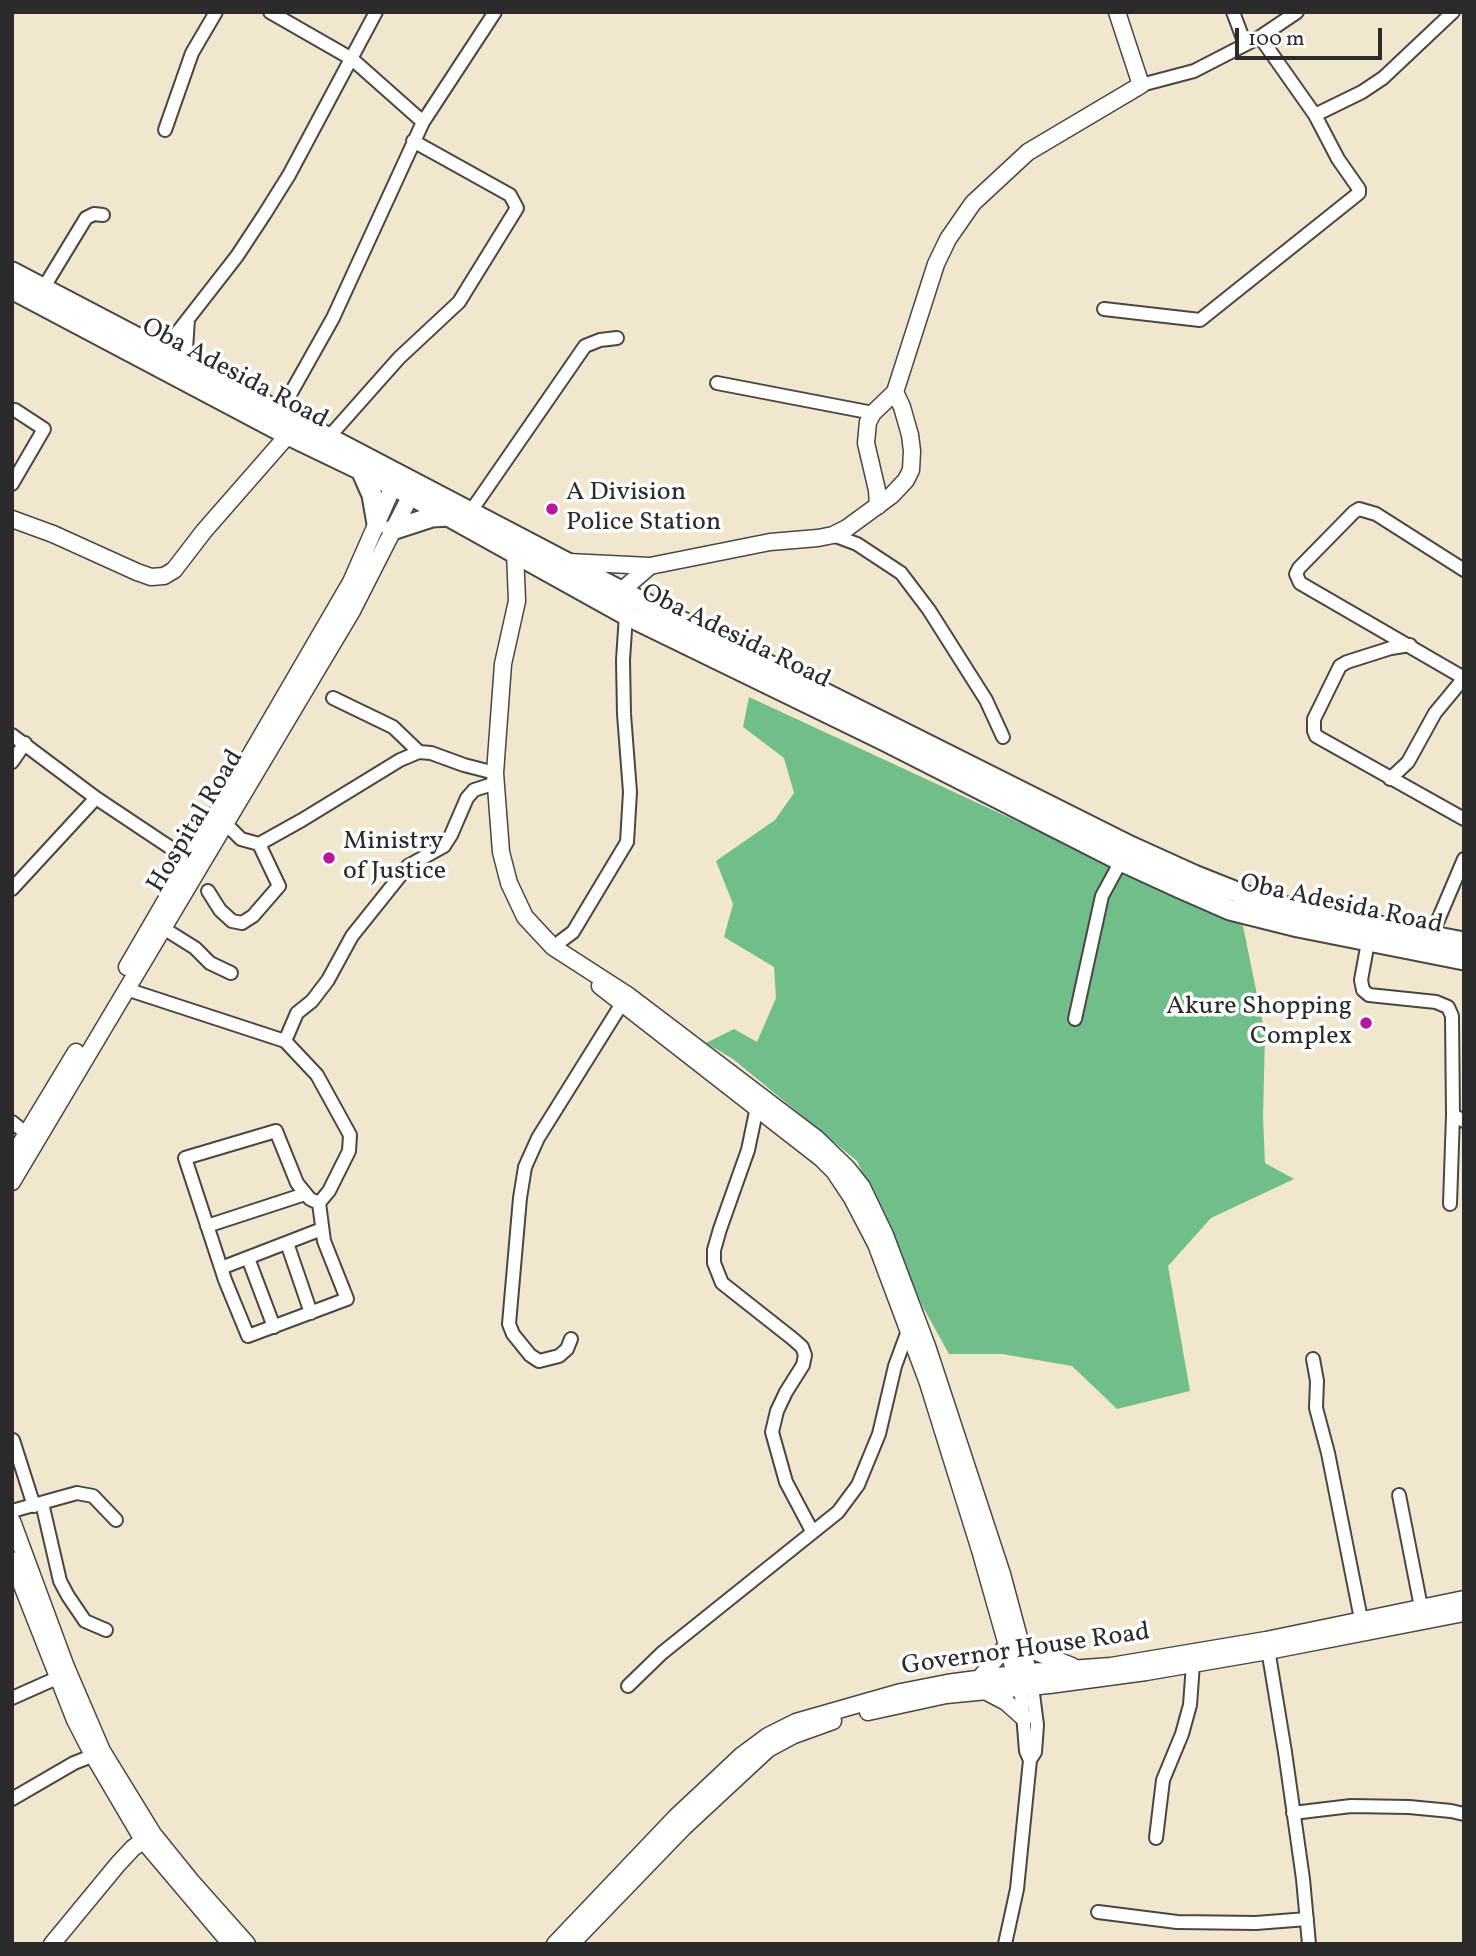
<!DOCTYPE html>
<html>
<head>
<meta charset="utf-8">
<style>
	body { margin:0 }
	#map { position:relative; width:1476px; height:1956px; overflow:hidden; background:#f1e7ce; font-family:Vollkorn,serif }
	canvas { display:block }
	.frame { position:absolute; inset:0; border:14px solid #2b2b2b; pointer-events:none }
	.scale { position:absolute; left:1235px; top:28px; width:147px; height:32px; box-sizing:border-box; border:4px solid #2b2b2b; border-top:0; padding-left:9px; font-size:21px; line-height:24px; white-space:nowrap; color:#2b2b2b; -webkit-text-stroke:5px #fff; paint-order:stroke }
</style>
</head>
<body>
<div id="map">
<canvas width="1476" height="1956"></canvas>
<div class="frame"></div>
<div class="scale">100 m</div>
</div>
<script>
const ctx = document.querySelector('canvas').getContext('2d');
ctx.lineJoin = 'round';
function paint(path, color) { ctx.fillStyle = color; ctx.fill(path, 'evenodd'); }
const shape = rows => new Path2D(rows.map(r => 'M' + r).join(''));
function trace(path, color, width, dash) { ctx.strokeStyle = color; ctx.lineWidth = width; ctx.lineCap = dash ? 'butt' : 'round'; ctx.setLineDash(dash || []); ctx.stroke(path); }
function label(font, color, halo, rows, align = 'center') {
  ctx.font = font + ' Vollkorn,serif'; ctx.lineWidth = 7; ctx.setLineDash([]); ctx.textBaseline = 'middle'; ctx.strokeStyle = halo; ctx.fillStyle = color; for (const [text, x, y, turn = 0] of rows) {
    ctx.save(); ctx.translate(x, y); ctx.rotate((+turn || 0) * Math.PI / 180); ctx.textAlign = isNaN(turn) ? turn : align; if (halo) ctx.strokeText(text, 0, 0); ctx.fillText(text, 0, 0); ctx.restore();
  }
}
paint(shape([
	[749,697,1243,926,1265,1034,1263,1117,1265,1163,1294,1179,1211,1218,1168,1266,1190,1391,1117,1409,1072,1366,1002,1354,949,1354,923,1307,857,1161,733,1059,706,1043,734,1029,757,1042,776,998,774,967,724,937,733,904,716,861,775,820,794,793,784,758,743,727]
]), '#70be89');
const street = shape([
	[270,12,352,59,423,122,333,318,279,414],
	[1233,12,1245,44],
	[1141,85,1194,71,1260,37,1297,12],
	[1315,115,1362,92,1383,78,1453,12],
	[423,122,495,12],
	[165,130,192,53,216,12],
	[41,292,86,218,94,214,103,215],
	[1104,309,1200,320,1359,193,1359,189,1338,159,1315,115,1260,37],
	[163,351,237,256,264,215,289,175,376,12],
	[185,364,188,319],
	[717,383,873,413],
	[328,438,399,358,459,302,517,208,510,195,413,141],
	[12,484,44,429,15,410],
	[471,511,585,346,600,340,617,338],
	[833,535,857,544,901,573,929,610,986,700,1003,737],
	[1410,645,1391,648,1347,662,1340,666,1314,719,1314,731,1316,736,1464,819],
	[333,698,393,727,419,752],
	[12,735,96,798,189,860],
	[12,762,25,743],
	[1390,779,1408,762,1435,713,1464,678,1300,583,1296,574,1299,568,1354,512,1359,509,1376,514,1464,570],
	[225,823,241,839,259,844,302,820,400,760,419,752,431,753,464,765,495,773],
	[12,889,96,798],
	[208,891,220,910,232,921,242,923,253,916,279,886,259,844],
	[163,928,195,948,210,963,231,973],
	[1430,939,1464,859],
	[1368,942,1361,980,1363,990,1369,995,1436,1002,1448,1007,1452,1016,1453,1115,1464,1121],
	[553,947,573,932,627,842,630,792,624,714,623,660,626,615,629,609],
	[126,989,285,1041,317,1075,350,1135,349,1151,329,1191,319,1203,324,1241,347,1299,248,1336,225,1280,185,1158,276,1131,297,1183,310,1199,319,1203],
	[1075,1019,1102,896,1121,861],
	[285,1041,297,1013,312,1001,328,980,352,936,408,866,444,846,451,835,467,798,474,790,496,783],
	[757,1107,748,1150,720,1229,714,1250,714,1263,722,1283,793,1339,802,1347,805,1355,803,1365,786,1392,777,1411,772,1432,786,1482,812,1531],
	[12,1122,27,1134],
	[1450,1204,1453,1115],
	[207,1226,305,1194],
	[287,1243,311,1313],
	[248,1258,274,1327],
	[221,1268,322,1229],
	[571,1339,567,1349,559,1356,539,1361,530,1355,513,1334,509,1324,520,1198,525,1167,538,1138,621,1005],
	[1313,1359,1317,1381,1316,1408,1328,1453,1361,1619],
	[13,1440,34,1506],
	[1399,1495,1421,1607],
	[42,1503,60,1581,68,1596,85,1621,106,1630],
	[12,1511,77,1493,93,1496,116,1520],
	[1267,1643,1285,1752,1303,1879,1309,1944],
	[628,1686,662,1653,838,1512,858,1485,879,1434,895,1366,909,1328],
	[1019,1687,1022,1701,1026,1751,1030,1760],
	[12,1698,57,1678],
	[12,1799,74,1763,102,1752],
	[1293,1813,1351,1806,1409,1807,1451,1811,1464,1814],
	[1156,1838,1163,1780,1182,1734,1190,1705,1193,1664],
	[1098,1912,1177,1922,1256,1923,1307,1919],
	[1005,1944,1017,1889,1030,1760,1035,1752,1037,1725,1032,1686]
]);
const secondary = shape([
	[878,506,877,490,866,443,868,422,873,413,895,392,936,264,948,239,973,203,1028,152,1141,85,1117,12],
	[12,519,53,534,137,572,151,577,164,576,174,570,204,531,288,435],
	[515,552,517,601,503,664,495,773,501,852,509,883,525,917,553,947,629,996,816,1138,847,1168,862,1187,885,1235,927,1346,1002,1574,1032,1686],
	[568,562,650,566,770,542,818,538,833,535,847,528,892,495,906,480,911,470,912,451,910,435,902,407,895,392],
	[621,591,650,566],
	[127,967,351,582,398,475],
	[600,986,822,1159,834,1171,852,1198,876,1244,928,1383,980,1550,1018,1684],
	[12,1158,76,1052],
	[12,1182,352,611,416,485],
	[12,1521,66,1667,102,1751,153,1834,191,1881,247,1944],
	[12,1560,75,1720,93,1755,143,1840,231,1944],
	[1023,1647,1072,1666],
	[980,1678,1007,1645],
	[983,1690,1006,1702,1024,1718],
	[868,1712,946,1695,1049,1685,1146,1672,1268,1651,1464,1613],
	[52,1944,118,1864,133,1848,151,1835],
	[555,1944,676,1817,741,1756,768,1736,796,1722,901,1692,947,1683,1029,1672,1111,1666,1266,1640,1464,1599],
	[571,1944,684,1827,768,1749,794,1735,833,1721]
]);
const primary = shape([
	[12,272,621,591,1130,846,1194,875,1252,898,1310,913,1464,942],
	[12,289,288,435,394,486,626,615,885,741,1121,861,1180,888,1230,910,1298,927,1464,960],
	[361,470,372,495,377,524],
	[392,530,432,517,450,516]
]);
trace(street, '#494743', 16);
trace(secondary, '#494743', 19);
trace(primary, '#494743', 23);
trace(street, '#fff', 12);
trace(secondary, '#fff', 16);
trace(primary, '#fff', 19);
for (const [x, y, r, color] of [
	[552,509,7,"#b5179e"],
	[329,858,7,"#b5179e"],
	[1366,1023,7,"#b5179e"]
]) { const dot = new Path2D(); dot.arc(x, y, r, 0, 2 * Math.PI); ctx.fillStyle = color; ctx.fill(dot); trace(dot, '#fff', 2.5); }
label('26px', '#2b2b2b', '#fff', [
	["Oba Adesida Road",234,375,28],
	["Oba Adesida Road",735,638,26],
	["Hospital Road",197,822,-59],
	["Oba Adesida Road",1341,906,12],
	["Governor House Road",1026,1651,-8]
]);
label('26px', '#2b2b2b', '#fff', [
	["A Division",566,494],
	["Police Station",566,524],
	["Ministry",343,843],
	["of Justice",343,873],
	["Akure Shopping",1352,1008,"right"],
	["Complex",1352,1038,"right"]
], 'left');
</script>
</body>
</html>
